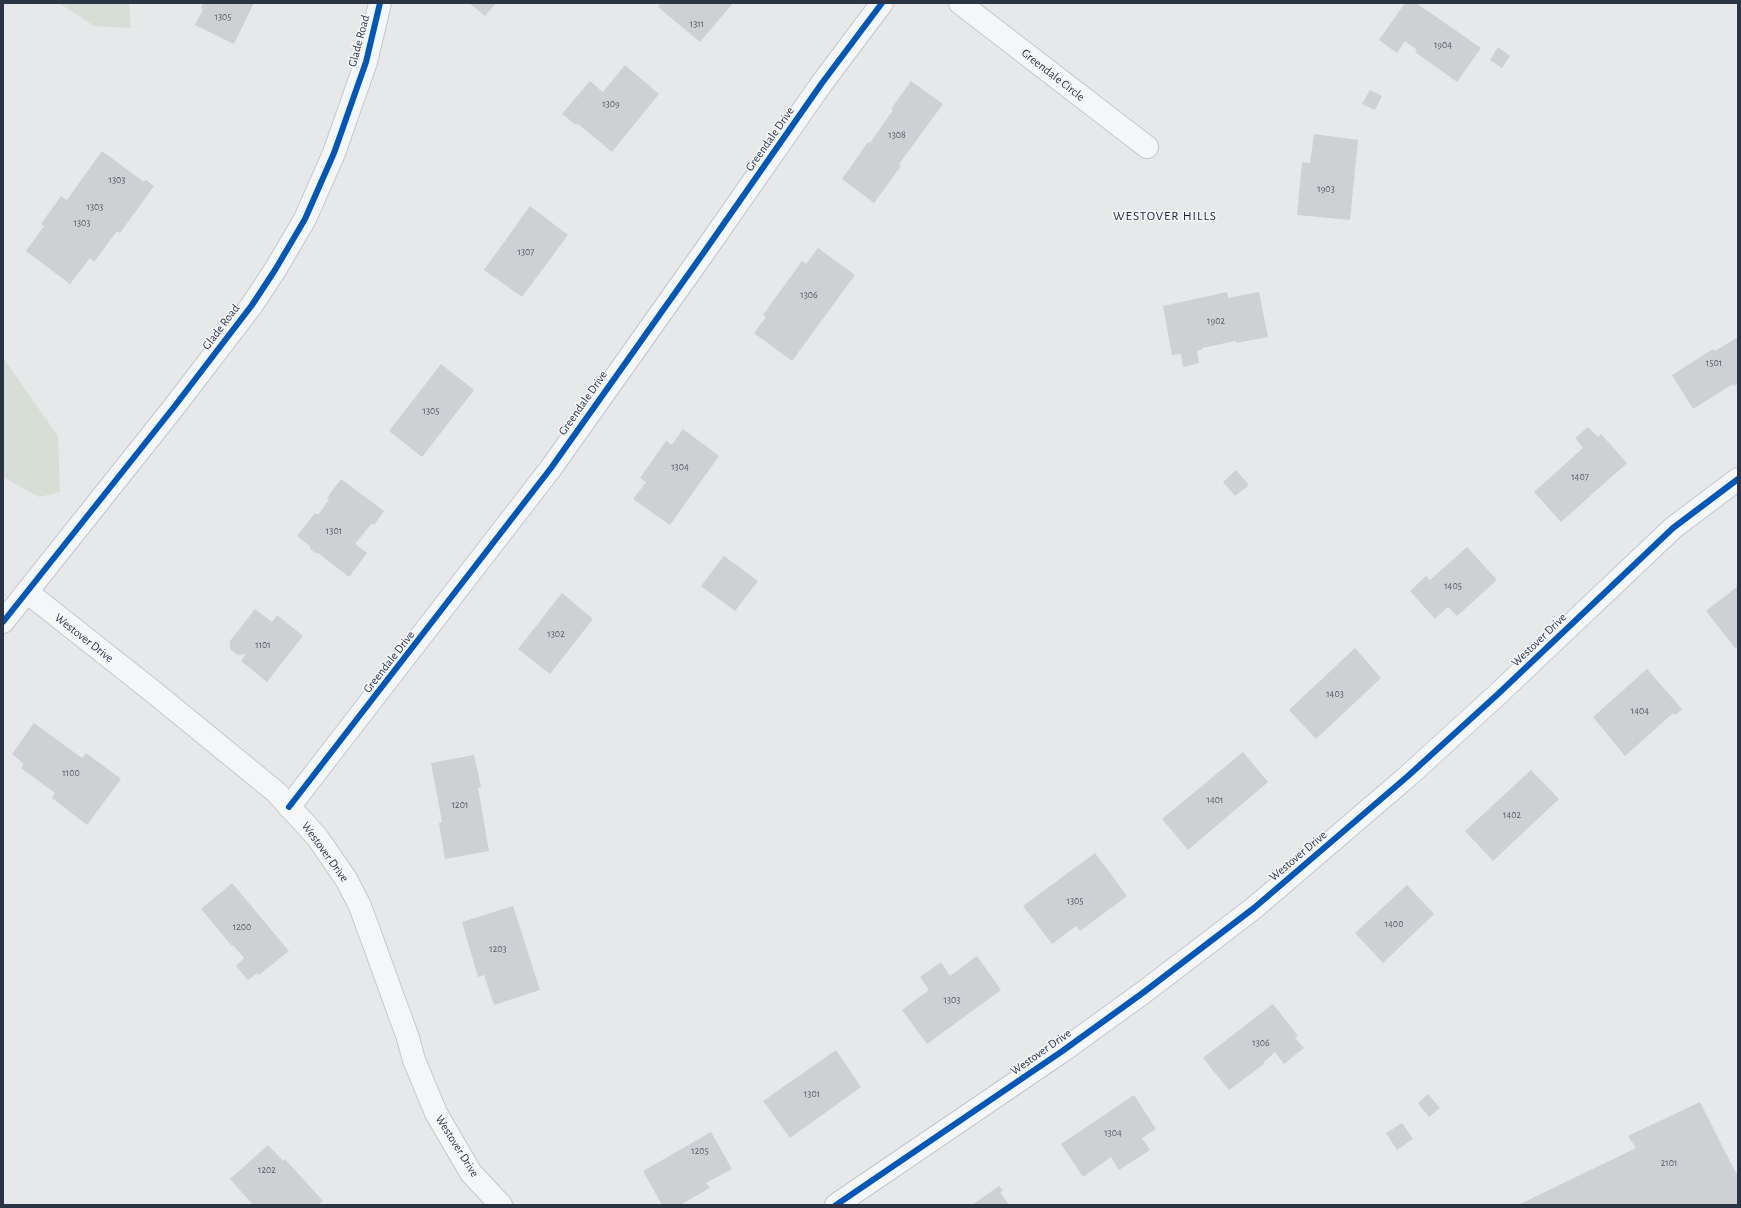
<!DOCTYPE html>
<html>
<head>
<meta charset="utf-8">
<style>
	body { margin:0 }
	#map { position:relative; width:1741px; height:1208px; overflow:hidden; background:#e6e8ea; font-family:"Alegreya Sans",sans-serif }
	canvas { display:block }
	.frame { position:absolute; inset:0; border:4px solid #2b3445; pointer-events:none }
</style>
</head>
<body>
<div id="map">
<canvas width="1741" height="1208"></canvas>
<div class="frame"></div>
</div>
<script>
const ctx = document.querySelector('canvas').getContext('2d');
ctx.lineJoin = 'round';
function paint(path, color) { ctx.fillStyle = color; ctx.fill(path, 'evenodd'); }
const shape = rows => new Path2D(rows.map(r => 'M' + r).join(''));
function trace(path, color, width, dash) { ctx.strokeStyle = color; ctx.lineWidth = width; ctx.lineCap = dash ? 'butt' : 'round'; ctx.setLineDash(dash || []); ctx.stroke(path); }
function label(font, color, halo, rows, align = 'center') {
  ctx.font = font + ' "Alegreya Sans",sans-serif'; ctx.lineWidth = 3; ctx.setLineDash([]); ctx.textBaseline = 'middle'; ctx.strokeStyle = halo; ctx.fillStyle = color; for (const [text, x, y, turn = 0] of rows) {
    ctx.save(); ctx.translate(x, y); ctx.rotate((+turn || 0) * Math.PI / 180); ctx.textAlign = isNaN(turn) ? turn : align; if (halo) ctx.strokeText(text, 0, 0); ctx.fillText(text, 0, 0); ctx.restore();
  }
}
paint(shape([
	[59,3,129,3,131,28,94,26],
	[3,358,58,436,60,492,39,497,3,477]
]), '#d6ded6');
paint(shape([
	[203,3,254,3,234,44,195,25,203,9,201,8],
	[469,3,496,3,485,16],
	[661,3,733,3,700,42,658,7],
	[1405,3,1416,3,1481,48,1457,82,1415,52,1417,50,1405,41,1397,53,1379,40],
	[1498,47,1510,56,1502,68,1490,60],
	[625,65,659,94,612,152,578,124,576,125,562,114,590,81,603,92],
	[911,81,943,104,899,164,901,166,874,203,842,179,868,142,870,143,893,110,891,109],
	[1370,90,1382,96,1375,110,1362,104],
	[1314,134,1358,140,1350,220,1297,215,1302,162,1310,163],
	[102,151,144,182,146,180,154,186,120,233,117,231,94,262,90,258,70,284,26,251,44,226,41,224,61,196,67,200],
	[530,206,568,235,522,297,484,270],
	[818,248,855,275,792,361,754,333,766,317,763,315,802,261,806,264],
	[1227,292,1228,298,1259,292,1268,337,1236,343,1235,341,1202,348,1203,349,1197,351,1199,363,1183,367,1181,354,1172,355,1163,306],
	[1738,337,1738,383,1734,386,1733,384,1693,409,1672,375,1713,349,1715,351],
	[441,364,474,390,422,457,389,431],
	[1588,427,1598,437,1601,434,1627,463,1561,522,1534,492,1583,448,1575,438],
	[683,429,719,456,670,525,633,499,646,482,640,478,666,441,672,445],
	[1236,470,1249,485,1235,496,1223,482],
	[341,479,384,511,374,525,372,523,355,544,367,553,349,577,318,553,315,553,310,549,310,546,297,536,315,513,318,515,329,500,327,498],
	[1467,547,1497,580,1457,616,1448,607,1435,619,1410,591,1426,576,1430,580],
	[724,556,758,581,735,611,701,586],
	[1738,586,1738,646,1735,648,1706,611],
	[562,593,593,619,550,674,518,649],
	[255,609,272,622,277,615,303,636,267,682,241,661,246,654,238,655,230,649,230,641],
	[1355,648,1381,678,1316,739,1289,710],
	[1647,669,1682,709,1675,715,1673,713,1625,756,1593,717],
	[34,723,82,758,86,753,121,779,87,825,52,798,55,793,21,768,24,764,12,754],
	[1243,752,1268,782,1188,850,1162,819],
	[474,755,481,787,478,788,489,851,445,859,439,823,442,822,431,763],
	[1531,770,1559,799,1493,861,1465,831],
	[1095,853,1127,896,1080,931,1076,926,1052,944,1023,906],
	[232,883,289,951,259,975,257,973,248,980,236,966,244,958,233,945,232,946,201,909],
	[1407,885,1434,914,1383,963,1355,933],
	[513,906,540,990,494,1005,484,975,478,977,462,922],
	[977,956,1001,990,927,1044,902,1010,929,990,920,977,941,962,950,976],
	[1273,1004,1298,1036,1295,1038,1304,1048,1284,1064,1275,1052,1263,1063,1264,1064,1229,1090,1203,1058],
	[836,1050,861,1087,790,1138,763,1101],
	[1428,1094,1440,1108,1429,1117,1418,1103],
	[1134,1095,1156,1129,1142,1138,1150,1150,1119,1170,1111,1157,1083,1177,1061,1144],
	[1700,1102,1738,1177,1738,1205,1518,1205,1636,1148,1628,1136],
	[1402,1123,1413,1139,1397,1150,1386,1133],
	[711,1132,732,1169,706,1183,710,1188,680,1205,662,1205,643,1171],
	[268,1145,283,1161,285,1159,323,1201,318,1205,253,1205,230,1179],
	[999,1186,1003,1191,1000,1192,1009,1205,972,1205]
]), '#ced0d3');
const minor = shape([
	[960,3,1147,147],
	[27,592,151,690,276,792,317,837,346,879,360,906,408,1038,414,1060,436,1113,471,1173,501,1205],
	[289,807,551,468,702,255,822,83,882,3],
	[836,1205,1061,1052,1144,992,1254,908,1408,776,1498,694,1673,528,1738,479]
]);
const tertiary = shape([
	[3,622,174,407,252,305,275,270,305,219,334,153,366,62,380,3]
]);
trace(minor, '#c4c6c8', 24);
trace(tertiary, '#c4c6c8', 24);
trace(minor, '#f5f6f7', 22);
trace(tertiary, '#f5f6f7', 22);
trace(shape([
	[3,622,174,407,252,305,275,270,305,219,334,153,366,62,380,3],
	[289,807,551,468,702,255,822,83,882,3],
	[836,1205,1061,1052,1144,992,1254,908,1408,776,1498,694,1673,528,1738,479]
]), '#0057b8', 6);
label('10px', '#545c69', null, [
	["1305",223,17],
	["1311",697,24],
	["1904",1443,45],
	["1309",611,104],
	["1308",897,135],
	["1303",117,180],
	["1903",1326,189],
	["1303",95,207],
	["1303",82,223],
	["1307",526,252],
	["1306",809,295],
	["1902",1216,321],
	["1501",1714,363],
	["1305",431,411],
	["1304",680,467],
	["1407",1580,477],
	["1301",334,531],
	["1405",1453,586],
	["1302",556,634],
	["1101",263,645],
	["1403",1335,694],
	["1404",1640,711],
	["1100",71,773],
	["1401",1215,800],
	["1201",460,805],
	["1402",1512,815],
	["1305",1075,901],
	["1400",1394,924],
	["1200",242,927],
	["1203",498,949],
	["1303",952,1000],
	["1306",1261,1043],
	["1301",812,1094],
	["1304",1113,1133],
	["1205",700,1151],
	["2101",1669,1163],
	["1202",267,1170]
]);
label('12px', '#2b3445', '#f4f6f9', [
	["Glade Road",359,41,-75],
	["Greendale Circle",1053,75,38],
	["Greendale Drive",770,139,-55],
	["Glade Road",221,327,-53],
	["Greendale Drive",583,403,-55],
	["Westover Drive",84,638,38],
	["Westover Drive",1539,640,-44],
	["Greendale Drive",389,662,-52],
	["Westover Drive",325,852,54],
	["Westover Drive",1298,856,-40],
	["Westover Drive",1041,1052,-35],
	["Westover Drive",457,1146,58]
]);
ctx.letterSpacing = '1px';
label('13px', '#1d2536', '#f4f6f9', [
	["WESTOVER HILLS",1165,216]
]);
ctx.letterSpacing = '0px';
</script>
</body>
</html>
